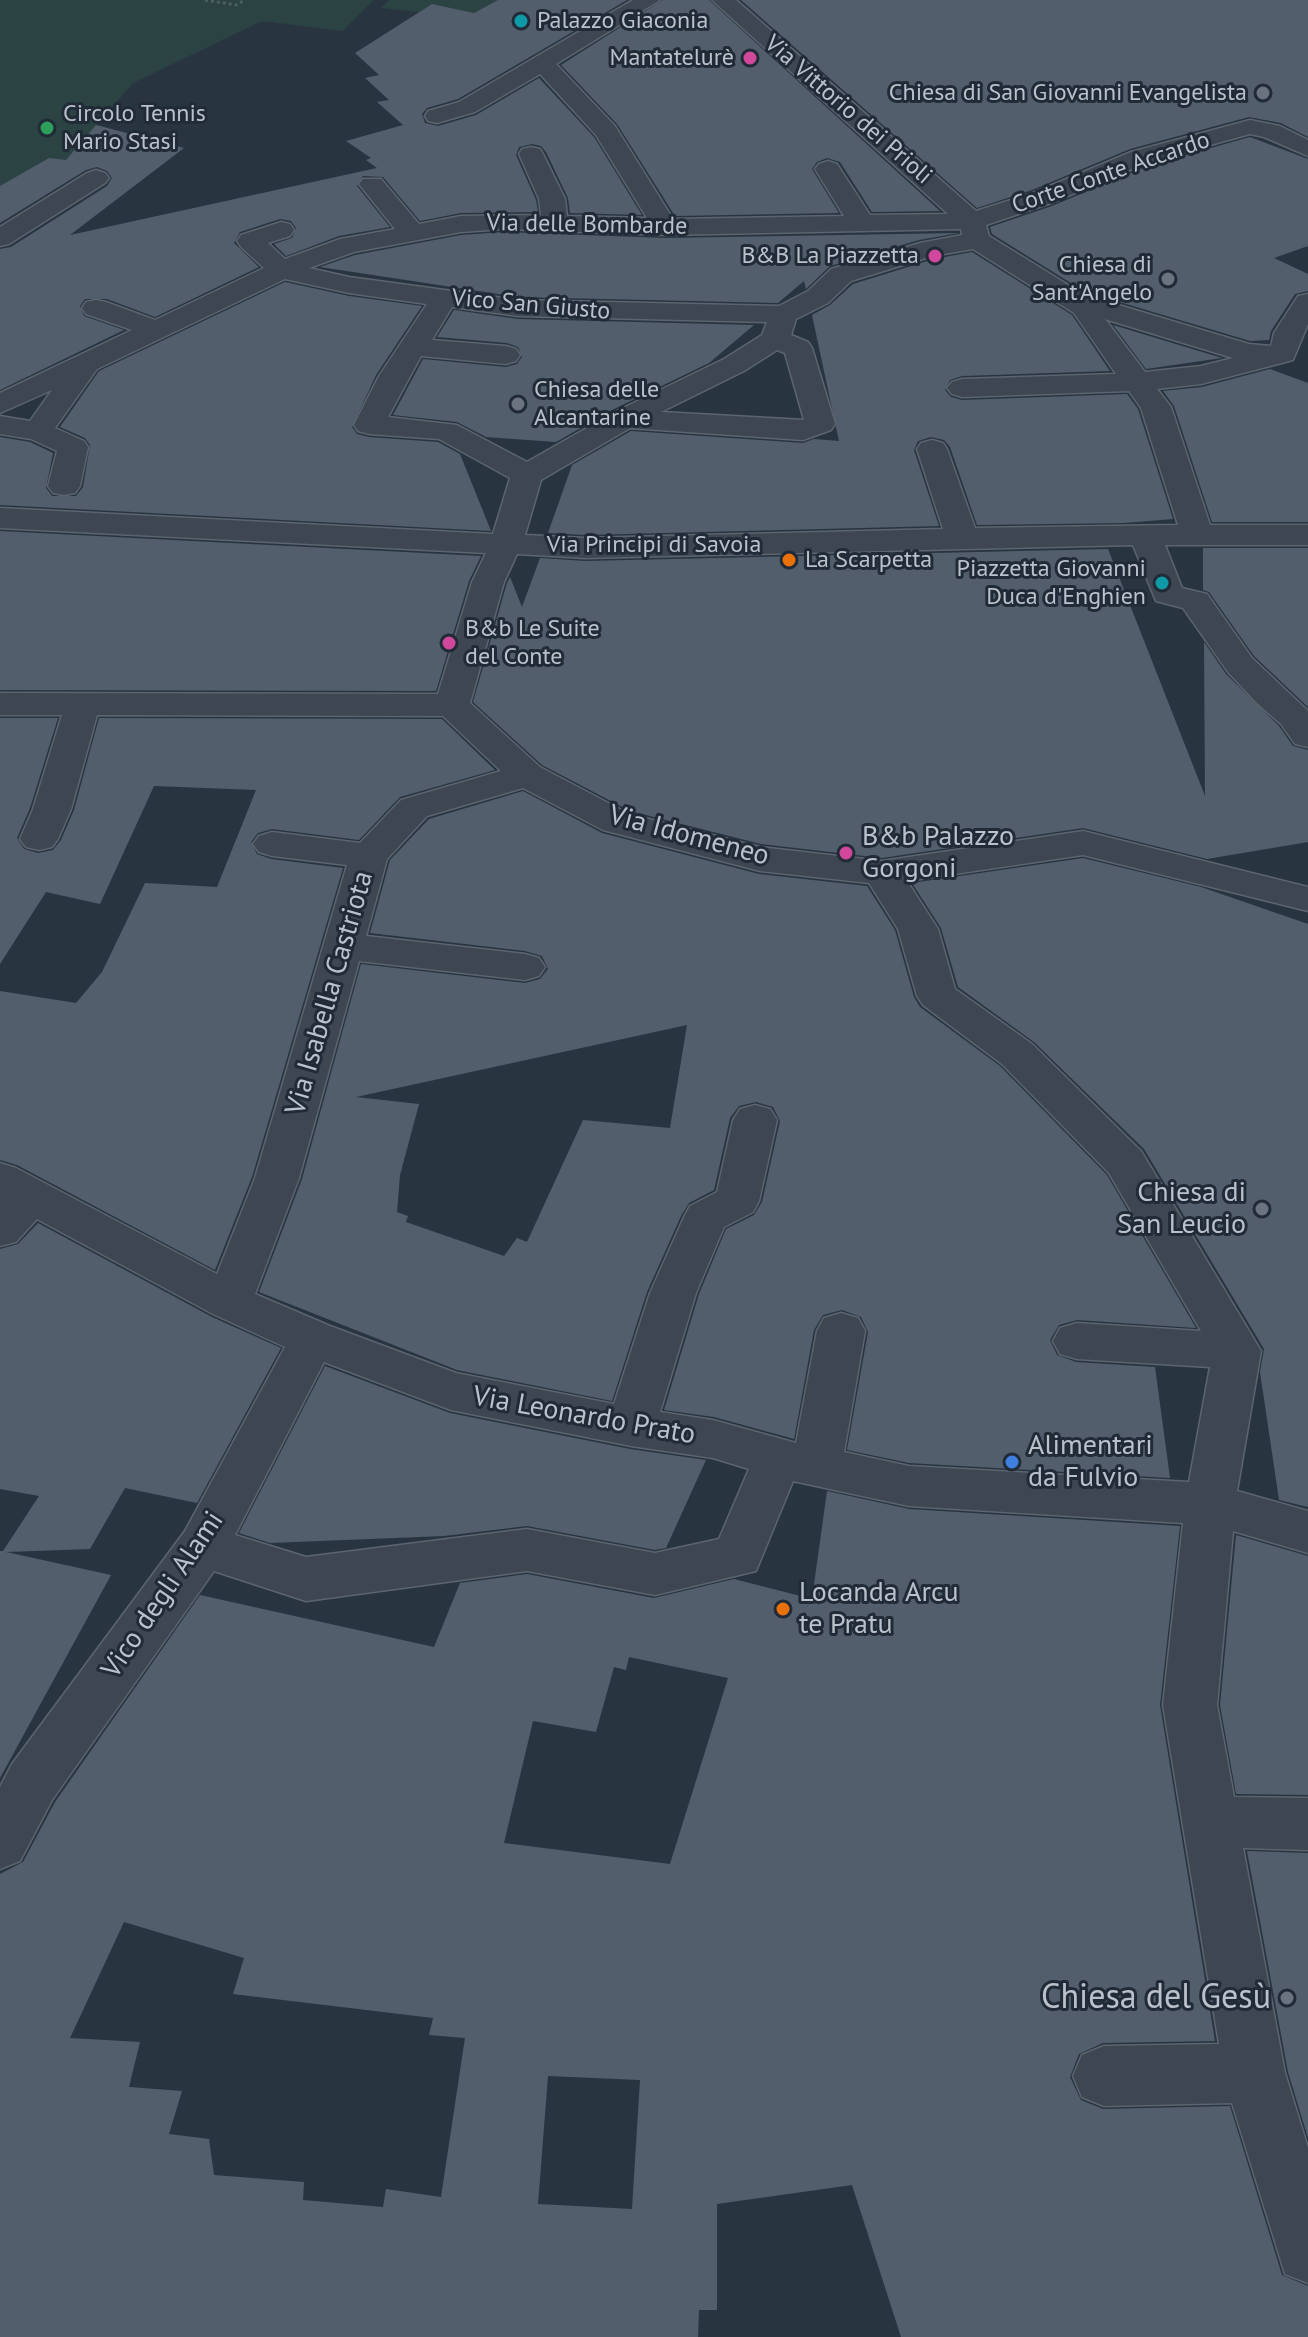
<!DOCTYPE html>
<html>
<head>
<meta charset="utf-8">
<style>
	body { margin:0 }
	canvas { display:block; background:#283541 }
</style>
</head>
<body>
<canvas width="1308" height="2337"></canvas>
<script>
const ctx = document.querySelector('canvas').getContext('2d');
ctx.lineJoin = 'round';
function paint(path, color) { ctx.fillStyle = color; ctx.fill(path, 'evenodd'); }
const shape = rows => new Path2D(rows.map(r => 'M' + r).join(''));
function trace(path, color, width, dash) { ctx.strokeStyle = color; ctx.lineWidth = width; ctx.lineCap = dash ? 'butt' : 'round'; ctx.setLineDash(dash || []); ctx.stroke(path); }
function label(font, color, halo, rows, align = 'center') {
  ctx.font = font + ' "PT Sans",sans-serif'; ctx.lineWidth = 6; ctx.setLineDash([]); ctx.textBaseline = 'middle'; ctx.strokeStyle = halo; ctx.fillStyle = color; for (const [text, x, y, turn = 0] of rows) {
    ctx.save(); ctx.translate(x, y); ctx.rotate((+turn || 0) * Math.PI / 180); ctx.textAlign = isNaN(turn) ? turn : align; if (halo) ctx.strokeText(text, 0, 0); ctx.fillText(text, 0, 0); ctx.restore();
  }
}
paint(shape([
	[0,0,374,0,343,31,262,21,133,83,66,160,0,213],
	[389,0,498,0,474,13,432,4,419,12,381,8]
]), '#2b4343');
paint(shape([
	[498,0,627,0,458,99,427,108,422,114,425,123,438,126,476,115,539,78,594,137,642,215,570,213,568,198,546,152,541,146,532,144,519,147,516,155,536,200,538,212,461,213,420,221,383,177,363,176,357,186,390,227,339,236,286,256,274,244,292,238,296,228,291,221,280,219,240,232,234,243,259,267,155,317,107,299,85,299,80,306,84,316,124,330,0,390,0,249,11,247,107,186,112,178,107,171,97,167,86,170,0,223,0,186,49,158,66,160,96,125,184,148,70,235,377,168,366,160,371,158,346,141,403,125,377,102,389,100,365,78,379,75,355,53,432,4,474,13],
	[663,0,709,0,940,211,872,212,840,162,827,158,817,162,812,169,839,213,675,216,617,124,561,65],
	[741,0,1308,0,1308,137,1281,123,1249,117,1130,149,1032,190,977,208],
	[1250,137,1308,159,1308,246,1274,258,1308,274,1308,291,1295,294,1271,331,1269,340,1250,341,1123,303,1095,298,992,234,990,227,1052,206,1150,165],
	[504,232,665,238,959,233,919,240,830,266,806,289,804,281,778,303,518,297,320,267,355,255,461,235],
	[972,252,1072,315,1110,371,962,376,950,380,945,390,951,397,962,400,1127,394,1138,409,1173,519,1124,523,977,525,950,447,944,440,931,437,918,441,914,450,939,526,585,535,548,533,572,465,631,431,803,443,814,439,839,441,812,315,830,305,853,284,934,259],
	[285,282,349,296,422,306,376,375,352,427,357,434,369,437,438,442,460,454,491,531,0,505,0,437,30,442,53,453,46,488,52,496,76,496,83,487,90,445,85,438,60,427,99,371],
	[454,310,518,319,754,325,709,363,614,409,556,442,486,437,457,422,393,415,423,359,506,367,517,364,522,357,518,347,507,343,437,337],
	[1113,325,1222,358,1146,369],
	[1270,369,1308,383,1308,522,1212,522,1174,406,1163,391,1202,387],
	[0,531,481,556,469,581,436,691,0,690],
	[1203,548,1308,548,1308,707,1254,656,1209,592,1203,590],
	[1108,549,1205,796,1204,642,1226,674,1279,726,1293,746,1308,750,1308,842,1207,859,1083,828,882,858,761,844,630,811,542,765,473,702,507,583,510,577,522,607,540,558,585,561],
	[0,718,58,718,30,808,17,838,24,849,38,853,53,850,61,840,74,810,99,718,442,719,495,770,400,797,359,840,272,829,258,833,251,842,257,854,271,859,343,868,252,1177,215,1270,17,1165,0,1160,0,991,76,1003,102,972,145,883,217,887,256,790,154,786,100,904,46,892,0,964],
	[523,791,602,833,759,874,867,886,895,930,914,997,920,1007,1000,1066,1107,1175,1196,1328,1077,1320,1059,1325,1050,1340,1057,1355,1076,1362,1155,1367,1170,1478,909,1463,847,1450,868,1332,861,1317,842,1310,823,1315,814,1330,794,1439,714,1417,664,1410,699,1294,726,1229,754,1215,762,1202,780,1121,773,1107,756,1102,739,1106,730,1118,714,1190,689,1203,681,1216,647,1292,612,1401,457,1370,259,1292,302,1179,361,964,525,983,540,979,548,969,542,956,525,951,370,933,390,860,429,819],
	[687,1025,670,1128,583,1120,527,1242,517,1238,504,1256,406,1222,408,1216,397,1212,400,1175,419,1104,356,1097],
	[1083,858,1201,887,1308,924,1308,1507,1279,1500,1260,1372,1264,1349,1144,1149,1034,1042,958,987,941,928,912,883],
	[38,1223,212,1317,281,1348,197,1503,125,1488,90,1549,6,1552,111,1575,0,1778,0,1551,3,1551,39,1496,0,1489,0,1249,18,1244],
	[325,1366,450,1413,630,1449,706,1460,666,1548,655,1550,527,1526,444,1536,270,1543,239,1533],
	[827,1491,909,1509,1180,1526,1160,1705,1215,2041,1103,2043,1079,2054,1070,2077,1081,2100,1103,2109,1230,2106,1282,2275,1308,2286,1308,2337,901,2337,852,2185,717,2204,717,2310,699,2310,698,2337,0,2337,0,1874,23,1862,55,1802,200,1595,434,1647,460,1583,527,1574,654,1598,734,1579,812,1599],
	[629,1657,728,1678,670,1864,504,1843,533,1721,596,1732,614,1667,626,1670],
	[124,1922,244,1958,233,1994,433,2018,429,2035,465,2038,441,2197,386,2189,383,2207,303,2200,304,2182,214,2175,209,2139,169,2134,182,2091,129,2087,140,2042,70,2038],
	[548,2076,640,2080,632,2209,538,2204],
	[1236,1535,1308,1556,1308,1795,1236,1794,1220,1705],
	[1247,1851,1308,1853,1308,2138,1288,2072]
]), '#525e6c');
const minor = shape([
	[633,0,660,0,556,64,615,126,673,219,844,216,815,169,819,164,828,161,837,164,870,215,948,214,712,0,736,0,976,211,1033,193,1131,152,1250,120,1280,126,1308,140,1308,156,1264,137,1250,134,1149,162,1051,203,986,225,989,236,1094,301,1122,306,1249,344,1271,346,1274,333,1298,296,1308,294,1308,324,1293,360,1201,384,1157,389,1171,407,1210,525,1308,525,1308,545,1165,545,1182,588,1207,594,1252,658,1308,711,1308,747,1295,744,1281,724,1257,703,1228,672,1183,608,1156,601,1133,545,585,558,517,554,504,582,470,703,540,767,629,814,760,847,882,861,1083,831,1308,887,1308,911,1083,855,907,881,938,929,955,989,1032,1044,1141,1151,1261,1351,1237,1491,1308,1511,1308,1553,1233,1531,1217,1705,1234,1797,1308,1798,1308,1850,1243,1848,1285,2073,1308,2148,1308,2283,1285,2274,1232,2103,1104,2106,1082,2097,1073,2076,1082,2055,1104,2046,1219,2044,1163,1705,1183,1523,909,1506,793,1481,756,1571,655,1595,527,1571,306,1601,214,1571,52,1800,20,1861,0,1869,0,1787,12,1764,185,1531,285,1347,213,1314,37,1219,16,1242,0,1246,0,1163,16,1168,217,1274,255,1178,347,865,272,856,259,852,253,844,259,836,272,832,360,843,401,800,501,771,443,716,97,715,71,809,58,839,52,847,39,850,26,847,20,839,33,809,62,715,0,715,0,693,438,694,472,582,486,553,0,528,0,508,493,534,510,478,439,439,369,434,358,431,354,425,379,376,427,304,349,293,285,279,97,369,55,428,84,441,88,447,80,486,75,493,64,495,53,493,48,486,57,451,31,439,0,434,0,416,30,421,52,390,0,413,0,393,132,330,86,314,82,308,86,302,96,300,106,302,155,320,264,268,241,247,237,241,241,235,281,222,290,224,294,230,290,236,268,243,285,259,340,239,395,229,359,184,363,179,381,179,419,224,461,216,541,215,539,199,519,154,522,149,531,147,540,149,543,154,565,199,567,216,647,218,596,135,540,74,475,112,437,123,428,121,425,116,428,111,459,102,633,0],
	[504,229,665,235,961,229,962,235,920,243,831,269,808,291,779,306,518,300,349,277,309,268,354,252,461,232,504,229],
	[973,249,1074,313,1116,374,962,379,952,382,947,388,952,394,962,397,1129,391,1141,408,1178,525,975,528,947,449,943,443,932,440,921,443,917,449,943,529,585,538,525,535,541,480,630,428,803,440,831,430,835,424,812,348,808,342,791,335,796,319,828,303,851,281,933,256,973,249],
	[452,307,518,316,767,322,762,335,724,359,615,412,527,462,457,425,388,417,421,356,506,364,516,361,520,355,516,349,506,346,432,340,452,307],
	[1105,319,1108,320,1233,358,1201,366,1145,372,1105,319],
	[777,350,785,353,804,420,661,412,744,371,777,350],
	[523,788,603,830,760,871,869,883,898,929,917,996,923,1005,1002,1064,1109,1173,1201,1331,1077,1323,1060,1328,1053,1341,1060,1354,1077,1359,1210,1367,1189,1482,909,1466,844,1452,865,1331,858,1318,841,1313,824,1318,817,1331,796,1443,713,1420,660,1412,696,1293,724,1227,753,1212,759,1201,777,1120,770,1109,755,1105,740,1109,733,1120,717,1192,690,1206,684,1217,650,1293,614,1404,456,1373,330,1326,255,1294,299,1178,359,961,525,980,539,976,545,967,539,958,525,954,366,936,387,859,427,816,523,788],
	[324,1362,451,1410,631,1446,713,1458,749,1469,719,1539,655,1553,527,1529,306,1557,235,1535,324,1362],
	[96,170,105,173,109,178,105,183,9,244,0,246,0,227,87,173,96,170]
]);
trace(minor, '#5b646f', 3);
trace(shape([
	[205,0,236,5,245,0]
]), '#4b6061', 3, [3, 3]);
paint(minor, '#3d4651');
for (const [x, y, r, color] of [
	[521,21,8,"#0f9aa8"],
	[750,58,8,"#d1479c"],
	[1263,93,8,"#6b7280"],
	[47,128,8,"#2e9e5b"],
	[935,256,8,"#d1479c"],
	[1168,279,8,"#6b7280"],
	[518,404,8,"#6b7280"],
	[789,560,8,"#e8710a"],
	[1162,583,8,"#0f9aa8"],
	[449,643,8,"#d1479c"],
	[846,853,8,"#d1479c"],
	[1262,1209,8,"#6b7280"],
	[1012,1462,8,"#3f7fe0"],
	[783,1609,8,"#e8710a"],
	[1287,1998,8,"#6b7280"]
]) { const dot = new Path2D(); dot.arc(x, y, r, 0, 2 * Math.PI); ctx.fillStyle = color; ctx.fill(dot); trace(dot, '#212b37', 3); }
label('24px', '#bac1cb', '#212b37', [
	["Palazzo Giaconia",537,21],
	["Mantatelurè",734,58,"right"],
	["Chiesa di San Giovanni Evangelista",1247,93,"right"],
	["Circolo Tennis",63,114],
	["Mario Stasi",63,142],
	["B&B La Piazzetta",919,256,"right"],
	["Chiesa di",1152,265,"right"],
	["Sant'Angelo",1152,293,"right"],
	["Chiesa delle",534,390],
	["Alcantarine",534,418],
	["La Scarpetta",805,560],
	["Piazzetta Giovanni",1146,569,"right"],
	["Duca d'Enghien",1146,597,"right"],
	["B&b Le Suite",465,629],
	["del Conte",465,657]
], 'left');
label('24px', '#bac1cb', '#212b37', [
	["Via Vittorio dei Prioli",848,110,41],
	["Corte Conte Accardo",1111,173,-19],
	["Via delle Bombarde",587,225,1],
	["Vico San Giusto",531,305,5],
	["Via Principi di Savoia",654,545]
]);
label('28px', '#bac1cb', '#212b37', [
	["Via Idomeneo",689,836,15],
	["Via Isabella Castriota",330,993,-74],
	["Via Leonardo Prato",584,1416,10],
	["Vico degli Alami",163,1595,-56]
]);
label('28px', '#bac1cb', '#212b37', [
	["B&b Palazzo",862,837],
	["Gorgoni",862,869],
	["Chiesa di",1246,1193,"right"],
	["San Leucio",1246,1225,"right"],
	["Alimentari",1028,1446],
	["da Fulvio",1028,1478],
	["Locanda Arcu",799,1593],
	["te Pratu",799,1625]
], 'left');
label('34px', '#bac1cb', '#212b37', [
	["Chiesa del Gesù",1271,1998]
], 'right');
</script>
</body>
</html>
